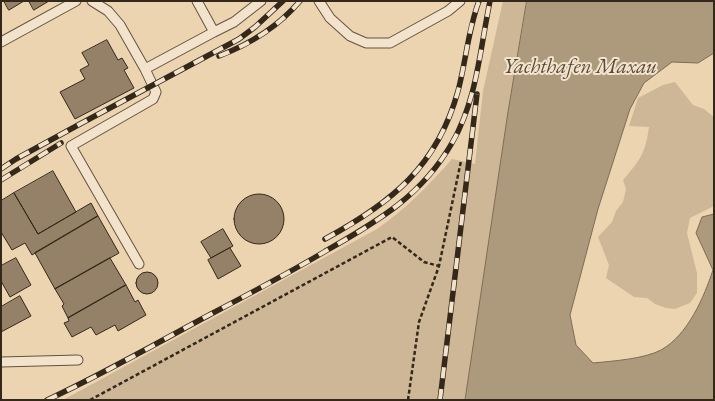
<!DOCTYPE html>
<style>
body{margin:0}
#map{position:relative;width:715px;height:401px;overflow:hidden;background:#ecd4b0;font-family:"EB Garamond",serif}
canvas{display:block}
.frame{position:absolute;inset:0;border:2px solid #34281a;pointer-events:none}
</style>
<div id="map">
<canvas width="715" height="401"></canvas>
<div class="frame"></div>
</div>
<script>
const c = document.querySelector('canvas').getContext('2d');
c.lineJoin = 'round';
function fillPath(path, color) { c.fillStyle = color; c.fill(path, 'evenodd'); }
function trace(path, color, width, dash) { c.strokeStyle = color; c.lineWidth = width; c.lineCap = dash ? 'butt' : 'round'; c.setLineDash(dash || []); c.stroke(path); }
function drawText(font, color, halo, rows, align = 'center') {
  c.font = font + ' "EB Garamond",serif'; c.lineWidth = 4; c.setLineDash([]); c.textBaseline = 'middle'; c.strokeStyle = halo; c.fillStyle = color; for (const [text, x, y, turn = 0] of rows) {
    c.save(); c.translate(x, y); c.rotate((+turn || 0) * Math.PI / 180); c.textAlign = isNaN(turn) ? turn : align; if (halo) c.strokeText(text, 0, 0); c.fillText(text, 0, 0); c.restore();
  }
}
const green = new Path2D(`
 M 503,1 L 527,1 L 508,112 L 465,400 L 63,400 L 377,229 C 406,209 429,185 452,159 L 475,164 L 483,91 Z
 M 675,82 L 693,105 L 704,109 L 714,117 L 714,206 L 690,218 L 687,233 L 697,273 L 697,293 L 690,303 L 675,309 L 666,308 L 655,304 L 647,298 L 634,297 L 606,278 L 609,265 L 598,237 L 612,222 L 616,211 L 623,202 L 626,189 L 623,180 C 641,159 645,154 649,127 L 629,126 L 638,98 L 663,85 Z`);
const water = new Path2D(`
 M 527,1 L 714,1 L 714,53 L 698,63 L 672,62 L 644,83 L 630,109 L 598,209 L 570,315 L 576,345 L 593,363 C 613,361 644,359 661,350 C 688,335 704,297 713,270 L 696,233 L 702,217 L 714,214 L 714,400 L 465,400 L 508,112 Z`);
const building = new Path2D(`
 M 4,1 L 24,1 L 9,10 Z
 M 29,1 L 49,1 L 34,10 Z
 M 107,40 L 118,60 L 122,58 L 128,68 L 124,70 L 134,88 L 75,119 L 60,92 L 85,79 L 80,70 L 89,65 L 82,53 Z
 M 53,171 L 76,212 L 38,234 L 14,193 Z
 M 14,193 L 38,234 L 91,203 L 98,216 L 32,255 L 25,243 L 12,250 L 1,232 L 1,201 Z
 M234 219a25 25 0 1 1 50 0a25 25 0 1 1-50 0Z
 M 98,216 L 119,253 L 55,289 L 35,253 Z
 M 223,229 L 233,246 L 211,258 L 201,242 Z
 M 230,248 L 241,266 L 218,279 L 208,260 Z
 M 16,258 L 31,285 L 10,297 L 1,281 L 1,266 Z
 M 110,258 L 126,285 L 68,318 L 62,306 L 64,304 L 55,289 Z
 M136 283a11 11 0 1 1 22 0a11 11 0 1 1-22 0Z
 M 126,285 L 135,302 L 138,300 L 146,315 L 118,331 L 115,325 L 96,335 L 91,327 L 72,337 L 64,323 L 69,321 L 68,318 Z
 M 20,296 L 31,316 L 1,332 L 1,307 Z`);
const path = new Path2D(`
 M 90,400 L 392,237 L 424,262 L 439,266
 M 408,400 L 419,322 L 439,266 L 461,161`);
const lane = new Path2D(`
 M 92,1 L 108,11 L 120,25 L 145,69
 M 197,1 L 214,32 L 234,22 L 261,1
 M 319,1 L 330,18 L 350,36 L 366,43 L 390,43 L 448,11 L 460,1
 M 1,42 L 76,1
 M 139,264 L 71,146 L 153,99 L 156,92 L 145,69 L 214,32
 M 1,362 L 78,360`);
const rail = new Path2D(`
 M 219,56 C 250,44 278,27 300,1
 M 1,169 L 16,159 L 80,124 L 239,39 L 255,27 L 283,1
 M 1,180 L 61,143
 M 325,239 C 391,203 437,167 458,91 C 466,61 468,30 479,1
 M 47,400 C 103,374 157,343 211,314 C 249,294 287,274 324,252 C 376,222 421,197 452,143 C 477,100 480,49 490,1
 M 440,400 L 477,94`);
const waterNames = [
 ["Yachthafen Maxau",580,67]
];
fillPath(green, '#cdb796');
fillPath(water, '#ad9a7d');
trace(water, '#7d6c55', 1);
fillPath(building, '#948168');
trace(building, '#34281a', 1);
trace(lane, '#625340', 11);
trace(path, '#34281a', 2.5, [4, 2.5]);
trace(lane, '#f3e3cc', 9);
trace(rail, '#34281a', 5.5);
trace(rail, '#f3e3cc', 4, [11]);
drawText('italic 21px', '#584a38', '#f3e3cc', waterNames);
</script>
